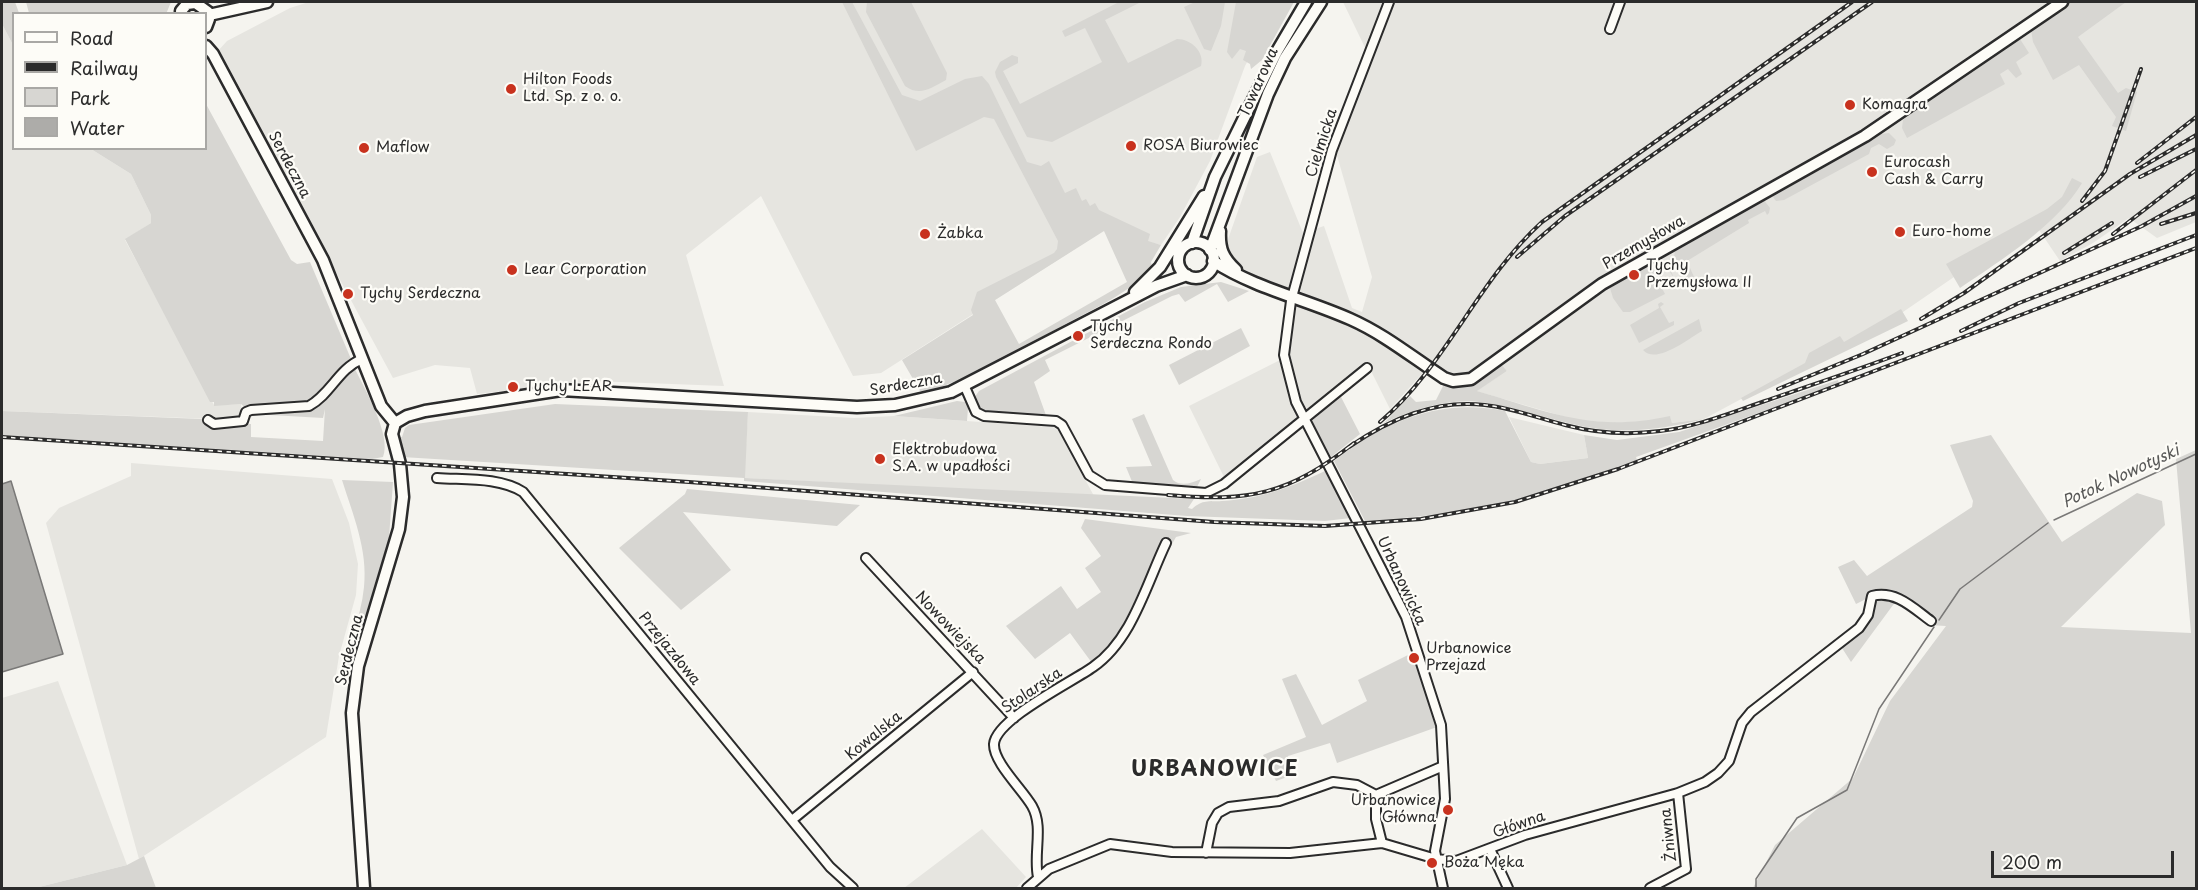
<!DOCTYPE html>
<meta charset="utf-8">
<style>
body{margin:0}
#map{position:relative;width:2198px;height:890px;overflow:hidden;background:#f5f4ef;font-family:"Playpen Sans",sans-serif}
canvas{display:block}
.frame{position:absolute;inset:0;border:3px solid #2b2b2b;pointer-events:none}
.legend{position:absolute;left:12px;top:12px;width:195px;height:138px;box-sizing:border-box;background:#fdfcf7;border:2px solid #a9a8a5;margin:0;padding:8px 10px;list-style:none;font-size:18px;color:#2b2b2b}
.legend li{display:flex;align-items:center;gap:12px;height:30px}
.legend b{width:30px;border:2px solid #a9a8a5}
.scale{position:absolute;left:1991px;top:851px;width:183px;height:27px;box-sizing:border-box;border:3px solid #2b2b2b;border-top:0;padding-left:8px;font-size:18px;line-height:21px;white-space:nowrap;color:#2b2b2b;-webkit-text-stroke:4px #fdfcf7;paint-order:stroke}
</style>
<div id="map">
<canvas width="2198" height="890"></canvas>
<div class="frame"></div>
<ul class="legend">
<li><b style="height:8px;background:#fdfcf7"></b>Road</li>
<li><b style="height:8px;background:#2b2b2b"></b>Railway</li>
<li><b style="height:16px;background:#d7d6d2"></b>Park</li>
<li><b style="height:16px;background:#adaca9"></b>Water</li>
</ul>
<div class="scale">200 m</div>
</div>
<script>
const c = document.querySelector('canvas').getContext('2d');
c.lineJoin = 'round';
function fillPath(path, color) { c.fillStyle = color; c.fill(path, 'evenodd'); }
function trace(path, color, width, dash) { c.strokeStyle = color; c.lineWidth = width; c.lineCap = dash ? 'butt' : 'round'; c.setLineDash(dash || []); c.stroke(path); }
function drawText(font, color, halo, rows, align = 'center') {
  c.font = font + ' "Playpen Sans",sans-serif'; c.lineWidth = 4.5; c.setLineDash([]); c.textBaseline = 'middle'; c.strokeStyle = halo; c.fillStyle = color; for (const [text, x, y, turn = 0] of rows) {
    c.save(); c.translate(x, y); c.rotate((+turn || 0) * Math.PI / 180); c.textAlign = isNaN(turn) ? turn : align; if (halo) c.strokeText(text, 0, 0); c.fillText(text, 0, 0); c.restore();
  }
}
const built = new Path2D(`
 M 309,2 L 1280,2 L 1245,66 L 1210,161 L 1180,217 L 1161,245 L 1103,231 L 881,373 L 853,376 L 761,196 L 686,255 L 724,386 L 593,381 L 477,394 L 470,368 L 435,365 L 393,378 L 217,52 L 227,41 L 290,8 Z
 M 1343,2 L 2196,2 L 2196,222 L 2157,238 L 2129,218 L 2093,243 L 2060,261 L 2039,230 L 1954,277 L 1903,312 L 1704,419 L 1672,423 L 1670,417 L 1628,424 L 1576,420 L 1476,391 L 1507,371 L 1501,364 L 1467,386 L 1431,364 L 1390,409 L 1368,365 L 1225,479 L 1189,406 L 1288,356 L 1290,329 L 1297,294 L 1242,271 L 1226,245 L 1257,157 L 1270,152 L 1303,233 L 1324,226 L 1352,308 L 1362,312 L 1372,277 L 1336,152 L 1371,60 Z
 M 2,24 L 13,45 L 14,148 L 91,149 L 131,174 L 151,215 L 151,223 L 125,240 L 214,405 L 241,404 L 242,419 L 216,421 L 215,419 L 2,411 Z
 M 748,412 L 854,418 L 894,416 L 1053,427 L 1059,431 L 1094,496 L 744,478 Z
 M 1509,417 L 1584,435 L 1588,458 L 1540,464 L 1531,462 Z
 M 131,463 L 332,479 L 349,523 L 358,564 L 356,595 L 339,656 L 326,737 L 139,859 L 46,523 L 59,508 L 131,476 Z
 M 58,681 L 127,865 L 35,888 L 5,888 L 2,887 L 2,698 Z
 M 982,829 L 1026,877 L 1016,888 L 904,888 Z`);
const green = new Path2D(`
 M 2,2 L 15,2 L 19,13 L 14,14 L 13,45 L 2,24 Z
 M 26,2 L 171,2 L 166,14 L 29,13 Z
 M 842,2 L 852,2 L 902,95 L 920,101 L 965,79 L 982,76 L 989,84 L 1027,162 L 1041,166 L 1049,161 L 1065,193 L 1076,188 L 1082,201 L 1086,199 L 1090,206 L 1095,203 L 1099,210 L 1150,234 L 1148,241 L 1161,245 L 1151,262 L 1152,267 C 1128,295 1092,309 1060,327 C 1015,352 973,377 924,393 L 920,391 L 902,360 L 973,315 L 971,310 L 977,292 L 1054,253 L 1057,249 L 1058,241 L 994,119 L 984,117 L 916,151 ZM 1104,231 L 1127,282 L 1019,344 L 995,300 Z
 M 867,2 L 911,2 L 947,73 L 946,80 C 931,88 920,97 905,86 L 866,12 Z
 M 1119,2 L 1141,2 L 1105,20 L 1128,63 L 1177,39 C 1191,39 1205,52 1201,66 L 1052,142 L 1027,137 L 996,77 L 995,72 L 1000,62 L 1012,55 L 1018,57 L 1018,63 L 1003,71 L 1020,104 L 1102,62 L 1085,28 L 1065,37 L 1062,31 Z
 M 1195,2 L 1225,2 L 1221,26 L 1211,51 L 1204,49 L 1184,7 Z
 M 1236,2 L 1294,2 L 1262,60 L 1251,69 L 1250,64 L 1243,60 L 1246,51 L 1240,49 L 1232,59 L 1227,52 Z
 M 2069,2 L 2126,2 L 2078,37 L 2118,93 L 2126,88 L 2137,92 L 2126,131 L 2112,126 L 2116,117 L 2079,65 L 2053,80 L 2033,42 L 2031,30 Z
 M 2020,39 L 2029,53 L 2016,62 L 2022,74 L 2016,78 L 2008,69 L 2000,74 L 2005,84 L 1907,138 L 1902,128 L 1903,120 L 2011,42 Z
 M 206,104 L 291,260 L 297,264 L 310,262 L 351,359 L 341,367 L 314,400 L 326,398 L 354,367 C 364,388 392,435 383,457 L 372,459 L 2,435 L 2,411 L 202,419 L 210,425 L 251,424 L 251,437 L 323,441 L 325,409 L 323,418 L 253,414 L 241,404 L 214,406 L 214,402 L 210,402 L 125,239 L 151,223 L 151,215 L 131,174 L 91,149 L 206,148 Z
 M 1889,133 L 1896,140 L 1894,145 L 1887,149 L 1879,144 L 1871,148 L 1869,154 L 1784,200 L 1776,201 L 1773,197 L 1775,192 L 1881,134 Z
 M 2072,178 L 2082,183 C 2057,225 2000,261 1960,288 L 1946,264 L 2047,209 L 2062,197 Z
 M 1763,199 L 1770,208 L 1769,213 L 1767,215 L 1765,211 L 1748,220 L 1749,223 L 1687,261 L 1694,277 L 1688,279 C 1678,274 1671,258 1676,248 Z
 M 1658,258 L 1668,265 L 1675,280 L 1667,267 L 1654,273 L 1665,294 L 1630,312 L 1623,312 L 1613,298 L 1610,288 Z
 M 1221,282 L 1249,291 L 1228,302 L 1217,284 L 1185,302 L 1179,294 L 1172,296 L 1045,360 L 1050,371 L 1034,382 L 1047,418 C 1027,417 980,423 974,398 L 979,391 L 1145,302 L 1181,287 Z
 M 1661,302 L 1664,304 L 1660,307 L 1669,323 L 1674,321 L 1674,325 L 1639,343 L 1630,325 L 1659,308 L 1658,304 Z
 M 1901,309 L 1908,321 L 1743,401 L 1741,398 L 1805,363 L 1809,353 L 1840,336 L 1844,342 Z
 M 1699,319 L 1702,331 C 1688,339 1656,365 1643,350 Z
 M 1241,328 L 1250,346 L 1179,385 L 1169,365 Z
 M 1501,364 L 1507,371 L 1477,391 C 1550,412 1593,433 1670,416 L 1672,423 L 1704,419 C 1669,428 1635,433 1599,429 C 1561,424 1525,409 1487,403 C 1452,397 1416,408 1384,423 L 1410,396 L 1416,402 L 1436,400 L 1444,384 L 1467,386 Z
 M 1838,380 L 1839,384 L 1636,457 L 1637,460 C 1594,475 1550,492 1506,502 C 1459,513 1412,518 1365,521 L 1334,461 C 1386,421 1439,398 1505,411 L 1531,462 L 1540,464 L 1588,458 L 1584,435 L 1617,440 L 1679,432 Z
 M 1340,395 L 1360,434 L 1331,457 L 1312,421 Z
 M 957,401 L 965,402 L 968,408 L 967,421 L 894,416 Z
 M 555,404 L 748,412 L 745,478 L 1194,499 L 1188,508 L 1192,509 C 1203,499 1208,502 1222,501 C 1260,499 1291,487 1325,471 L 1351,518 L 1325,521 L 1187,516 L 744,481 L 744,478 L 402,457 L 398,438 L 402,437 L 405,428 L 409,425 Z
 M 1144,414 L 1173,480 C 1181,487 1192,483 1201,479 L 1196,489 L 1133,484 L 1126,467 L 1152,466 L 1132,419 Z
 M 1991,435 L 2062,542 L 2137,493 L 2162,501 L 2165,525 L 2061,627 L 2191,633 L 2176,459 L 2196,450 L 2196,888 L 1753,888 L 1775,845 L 1853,778 L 1890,701 L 1946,626 L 1929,625 L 1896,601 L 1851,662 L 1842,648 C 1859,633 1876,621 1872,596 L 1856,604 L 1838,567 L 1854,560 L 1867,576 L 1972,507 L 1973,501 L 1950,445 Z
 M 342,480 L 393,482 L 389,538 L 345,682 L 340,681 C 346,650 361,619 364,587 C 368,550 353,515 342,480 Z
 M 687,489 L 860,505 L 837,526 L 683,512 L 731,570 L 681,610 L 619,548 L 685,494 Z
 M 1085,519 L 1191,533 L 1176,537 L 1172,544 L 1163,539 L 1119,635 L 1109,649 L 1092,663 L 1070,633 L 1035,659 L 1006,626 L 1061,586 L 1077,609 L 1101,592 L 1085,568 L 1101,556 L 1081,528 Z
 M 1412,653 L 1437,727 L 1337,763 L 1330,743 L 1288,756 L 1293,775 L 1276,781 L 1263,755 L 1306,737 L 1282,679 L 1296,674 L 1322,725 L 1367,701 L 1358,680 Z
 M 144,856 L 156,888 L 35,888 L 127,865 Z`);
const water = new Path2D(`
 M 11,481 L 63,654 L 2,672 L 2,484 Z`);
const stream = new Path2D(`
 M 2054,520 L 2196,454
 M 1939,620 L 1960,589 L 2048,523
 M 1756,888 L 1756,879 L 1797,818 L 1847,790 L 1879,709 L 1934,627`);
const street = new Path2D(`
 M 1389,2 L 1332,150 L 1291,301 L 1284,355 L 1296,402 L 1406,617 L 1441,725 L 1445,799 L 1435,851 L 1443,888
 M 1610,29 L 1620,2
 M 965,387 L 976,412 L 984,416 L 1056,421 L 1062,425 L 1089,475 L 1105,485 L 1206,493 L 1224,484 L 1367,368
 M 208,420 L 214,424 L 243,421 L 246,412 L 251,410 L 309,406 C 331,394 338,369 362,359
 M 437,478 C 465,480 499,477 523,492 L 830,867 L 853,888
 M 866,558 L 1014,718
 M 1376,795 L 1441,767
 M 1376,795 L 1376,819 L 1382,843
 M 792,820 L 973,672
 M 1490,849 L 1508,888
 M 1206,853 L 1212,823 L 1218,813 L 1229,807 L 1279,801 L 1333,782 L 1357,785 L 1376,795
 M 1038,877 C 1033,854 1044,827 1032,806 C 1023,790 993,762 994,744 C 996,719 1072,682 1093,667 C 1132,640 1146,585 1166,543
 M 1027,888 L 1049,869 L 1110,844 L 1172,852 L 1290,853 L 1382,843 L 1436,859 L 1456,861 L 1525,835 L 1678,793 L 1705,782 L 1718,773 L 1729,761 L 1742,723 L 1751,712 L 1859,628 L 1868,615 L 1872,596 C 1896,590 1913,608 1931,621
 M 1650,888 L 1686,869 L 1678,793`);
const secondary = new Path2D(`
 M 194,2 L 208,12 L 209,19 L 206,27
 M 181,11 L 187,4 L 195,3
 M 209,15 L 267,2
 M 206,46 L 213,54 L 323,260 L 381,406 L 395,423
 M 1220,231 C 1219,249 1223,258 1236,270
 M1178 260a18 18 0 1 1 36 0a18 18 0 1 1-36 0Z
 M 1192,243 L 1215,177 L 1276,53 L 1306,2
 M 1210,250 L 1268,94 L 1285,58 L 1321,2
 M 1213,261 C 1254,288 1305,299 1350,319 C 1384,334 1412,357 1444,378 L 1453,381 L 1471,379 L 1602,284 L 1865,136 L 2062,2
 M 1135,292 L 1160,267 L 1204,196
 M 364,888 L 352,713 L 358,666 L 399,529 L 403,497 L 400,464 L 392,434 L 395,423 L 407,416 L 425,411 L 561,390 L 857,407 L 895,405 L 951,392 L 1156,286 L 1187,275`);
const rail = new Path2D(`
 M 2137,163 L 2196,117
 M 2140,177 L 2196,149
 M 2082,201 L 2105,171 L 2141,69
 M 2161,224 L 2196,213
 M 2113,234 L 2196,170
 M 2064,253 L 2112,223
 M 1517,257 L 1565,216 L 1872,2
 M 1921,319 L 1964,293 L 2130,174 L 2196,135
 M 1961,331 L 2019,303 L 2196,235
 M 1778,389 L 1863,354 L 2142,226 L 2196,196
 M 1380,422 C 1446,366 1477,281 1542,222 L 1852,2
 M 2,437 L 689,482 L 1214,522 L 1325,526 L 1421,519 L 1515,502 L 1618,469 L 2196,248
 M 1349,447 C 1390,419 1435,399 1485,405 C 1512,408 1538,418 1565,425 C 1595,433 1629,435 1660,431 C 1696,427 1730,413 1765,401 C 1811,385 1857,370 1902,353
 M 1168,495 C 1250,502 1288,495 1354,443`);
const markers = [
 [511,89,6,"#c8321e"],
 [1850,105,6,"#c8321e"],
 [1131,146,6,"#c8321e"],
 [364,148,6,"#c8321e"],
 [1872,172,6,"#c8321e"],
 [1900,232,6,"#c8321e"],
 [925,234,6,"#c8321e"],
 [512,270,6,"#c8321e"],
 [1634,275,6,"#c8321e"],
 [348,294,6,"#c8321e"],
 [1078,336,6,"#c8321e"],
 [513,387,6,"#c8321e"],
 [880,459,6,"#c8321e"],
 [1414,658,6,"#c8321e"],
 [1448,810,6,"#c8321e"],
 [1432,863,6,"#c8321e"]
];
const poiNames = [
 ["Hilton Foods",523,80],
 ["Ltd. Sp. z o. o.",523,97],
 ["Komagra",1862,105],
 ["ROSA Biurowiec",1143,146],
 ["Maflow",376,148],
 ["Eurocash",1884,163],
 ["Cash & Carry",1884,180],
 ["Euro-home",1912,232],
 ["Żabka",937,234],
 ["Tychy",1646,266],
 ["Przemysłowa II",1646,283],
 ["Lear Corporation",524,270],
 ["Tychy Serdeczna",360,294],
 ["Tychy",1090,327],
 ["Serdeczna Rondo",1090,344],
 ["Tychy LEAR",525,387],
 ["Elektrobudowa",892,450],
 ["S.A. w upadłości",892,467],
 ["Urbanowice",1426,649],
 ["Przejazd",1426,666],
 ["Urbanowice",1436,801,"right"],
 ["Główna",1436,818,"right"],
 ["Boża Męka",1444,863]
];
const streetNames = [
 ["Towarowa",1259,83,-66],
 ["Cielmicka",1322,143,-72],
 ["Serdeczna",289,165,62],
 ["Przemysłowa",1644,243,-30],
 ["Serdeczna",906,385,-10],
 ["Urbanowicka",1401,581,65],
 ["Nowowiejska",950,628,46],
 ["Przejazdowa",669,649,51],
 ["Serdeczna",350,650,-76],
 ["Stolarska",1032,691,-34],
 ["Kowalska",874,736,-39],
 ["Główna",1519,825,-19],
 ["Żniwna",1669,835,-96]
];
const waterNames = [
 ["Potok Nowotyski",2121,477,-25]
];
const districtNames = [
 ["URBANOWICE",1215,770]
];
fillPath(built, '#e6e5e0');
fillPath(green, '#d7d6d2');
fillPath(water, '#adaca9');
trace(water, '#797877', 1.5);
trace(stream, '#797877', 1.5);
trace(street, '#2b2b2b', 12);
trace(secondary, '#2b2b2b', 15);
trace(street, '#fdfcf7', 8);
trace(secondary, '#fdfcf7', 10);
trace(rail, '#2b2b2b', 4);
trace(rail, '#fdfcf7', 1.5, [4.5]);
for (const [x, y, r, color] of markers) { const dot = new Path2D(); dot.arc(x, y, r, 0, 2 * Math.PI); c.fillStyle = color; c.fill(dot); trace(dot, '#fdfcf7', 2); }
drawText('15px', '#2b2b2b', '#fdfcf7', poiNames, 'left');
drawText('15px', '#2b2b2b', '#fdfcf7', streetNames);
drawText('italic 16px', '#585857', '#fdfcf7', waterNames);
c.letterSpacing = '1.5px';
drawText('bold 21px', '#2b2b2b', '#fdfcf7', districtNames);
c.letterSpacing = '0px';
</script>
